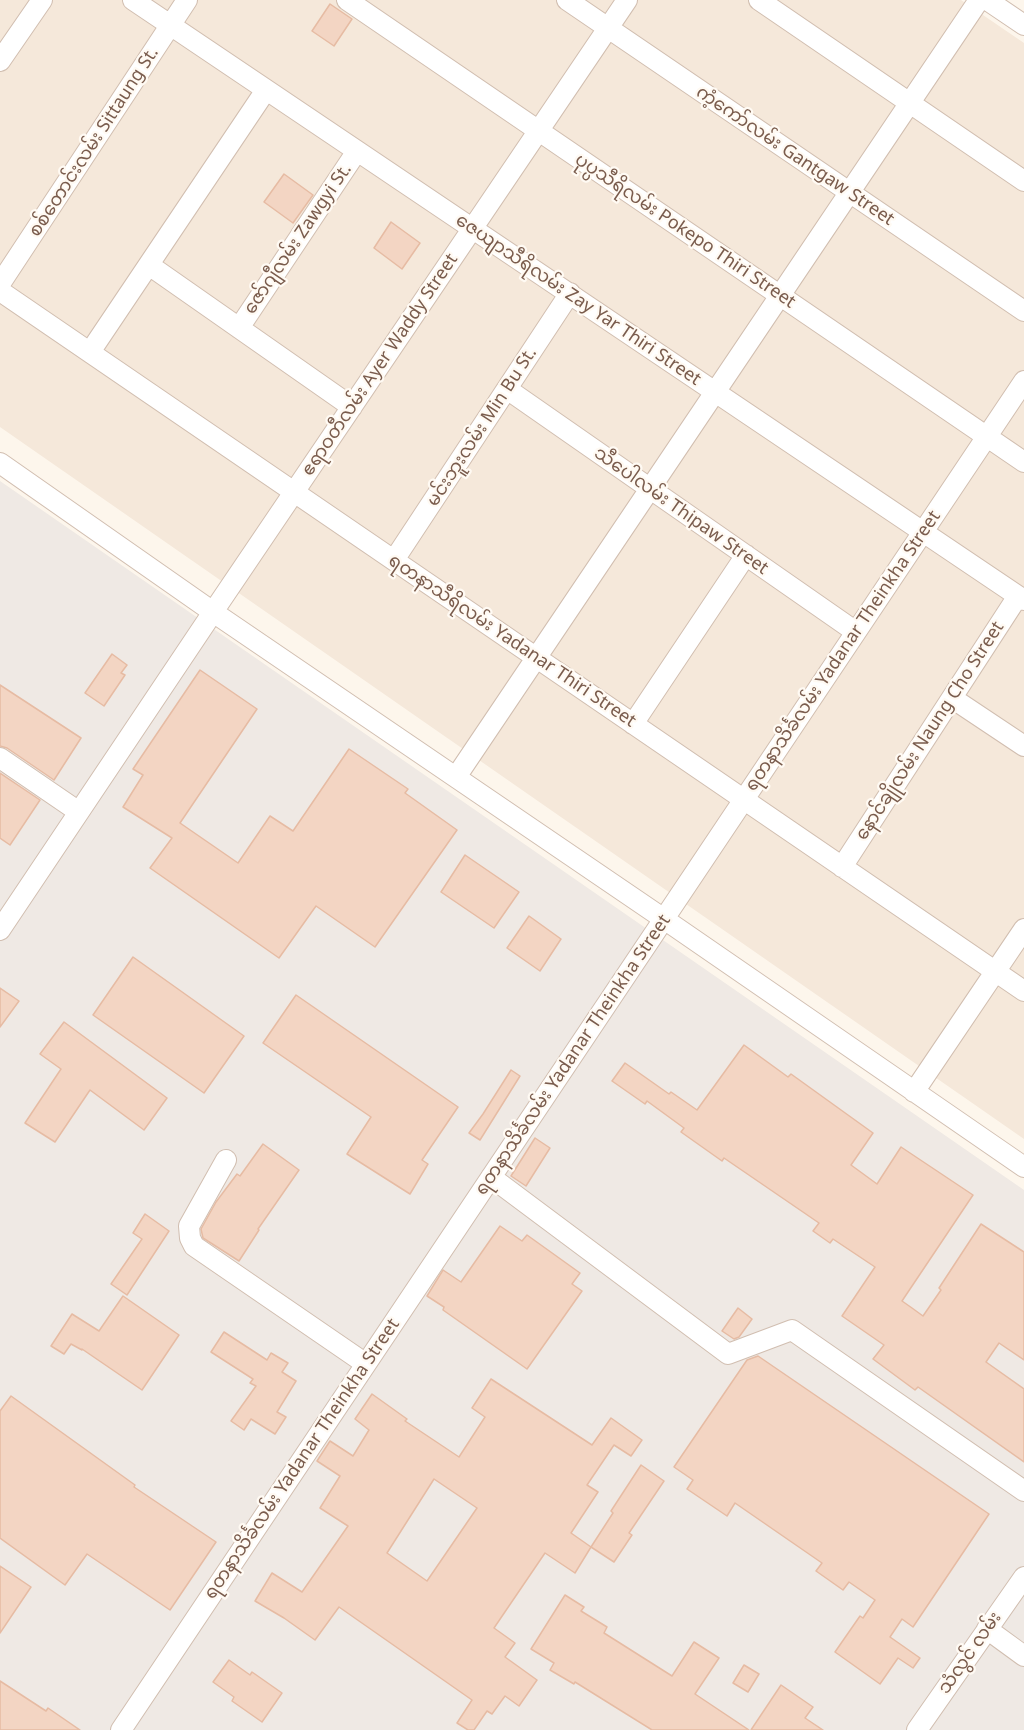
<!DOCTYPE html>
<meta charset="utf-8">
<style>
body{margin:0}
canvas{display:block;background:#fdf6ec}
</style>
<canvas width="1024" height="1730"></canvas>
<script>
const c = document.querySelector('canvas').getContext('2d');
c.lineJoin = 'round';
function fillPath(path, color) { c.fillStyle = color; c.fill(path, 'evenodd'); }
function trace(path, color, width, dash) { c.strokeStyle = color; c.lineWidth = width; c.lineCap = dash ? 'butt' : 'round'; c.setLineDash(dash || []); c.stroke(path); }
function drawText(font, color, halo, rows, align = 'center') {
  c.font = font + ' "Noto Sans","Noto Sans Myanmar",sans-serif'; c.lineWidth = 4.5; c.setLineDash([]); c.textBaseline = 'middle'; c.strokeStyle = halo; c.fillStyle = color; for (const [text, x, y, turn = 0] of rows) {
    c.save(); c.translate(x, y); c.rotate((+turn || 0) * Math.PI / 180); c.textAlign = isNaN(turn) ? turn : align; if (halo) c.strokeText(text, 0, 0); c.fillText(text, 0, 0); c.restore();
  }
}
const residential = new Path2D(`
 M 0,0 L 961,0 L 1024,43 L 1024,1139 L 0,427 Z`);
const industrial = new Path2D(`
 M 0,481 L 1024,1190 L 1024,1730 L 0,1730 Z`);
const building = new Path2D(`
 M 330,4 L 352,19 L 334,46 L 312,31 Z
 M 284,174 L 313,195 L 293,223 L 264,202 Z
 M 391,222 L 420,243 L 402,269 L 374,248 Z
 M 112,654 L 127,665 L 121,673 L 125,675 L 104,706 L 85,693 Z
 M 200,670 L 257,709 L 180,823 L 238,863 L 270,816 L 293,831 L 349,749 L 408,789 L 405,793 L 457,830 L 375,947 L 316,906 L 279,958 L 150,868 L 172,838 L 123,807 L 143,775 L 133,769 Z
 M 0,685 L 81,738 L 54,780 L 7,748 L 0,746 Z
 M 0,773 L 40,800 L 10,845 L 0,838 Z
 M 465,855 L 519,892 L 494,928 L 441,892 Z
 M 529,916 L 561,939 L 540,971 L 507,948 Z
 M 133,957 L 244,1036 L 204,1093 L 93,1015 Z
 M 0,988 L 19,1001 L 0,1027 Z
 M 296,995 L 458,1107 L 422,1160 L 428,1164 L 410,1194 L 347,1154 L 371,1117 L 263,1043 Z
 M 64,1022 L 167,1098 L 144,1130 L 90,1090 L 55,1142 L 25,1123 L 61,1069 L 40,1054 Z
 M 744,1045 L 788,1077 L 791,1074 L 873,1133 L 851,1165 L 877,1184 L 901,1147 L 973,1195 L 902,1301 L 912,1308 L 923,1316 L 941,1290 L 939,1288 L 981,1224 L 1024,1252 L 1024,1360 L 999,1343 L 986,1362 L 1024,1389 L 1024,1462 L 918,1387 L 915,1390 L 873,1359 L 884,1345 L 842,1316 L 875,1267 L 833,1239 L 830,1243 L 813,1231 L 819,1223 L 724,1158 L 722,1161 L 681,1132 L 684,1128 L 647,1101 L 645,1104 L 612,1081 L 625,1063 L 669,1094 L 671,1092 L 697,1110 Z
 M 511,1070 L 520,1076 L 480,1140 L 469,1133 L 483,1114 Z
 M 535,1138 L 550,1148 L 526,1186 L 511,1176 Z
 M 263,1144 L 299,1170 L 258,1229 L 259,1230 L 239,1261 L 203,1238 L 201,1229 L 216,1202 L 237,1174 L 240,1176 Z
 M 145,1214 L 169,1231 L 127,1295 L 111,1284 L 142,1239 L 133,1233 Z
 M 500,1226 L 522,1241 L 527,1235 L 580,1273 L 572,1284 L 582,1291 L 527,1369 L 443,1310 L 444,1307 L 427,1296 L 443,1270 L 461,1282 Z
 M 123,1296 L 179,1335 L 142,1390 L 82,1349 L 82,1350 L 71,1344 L 64,1354 L 51,1346 L 72,1314 L 99,1331 Z
 M 738,1308 L 752,1319 L 739,1337 L 734,1339 L 722,1331 Z
 M 224,1332 L 267,1360 L 271,1353 L 288,1363 L 282,1372 L 296,1381 L 277,1412 L 286,1417 L 275,1434 L 251,1419 L 244,1430 L 231,1421 L 256,1386 L 250,1383 L 253,1379 L 211,1352 Z
 M 758,1356 L 989,1514 L 913,1627 L 902,1619 L 890,1637 L 920,1658 L 913,1668 L 898,1658 L 880,1684 L 835,1652 L 860,1616 L 863,1618 L 875,1600 L 849,1582 L 843,1590 L 816,1571 L 822,1563 L 735,1503 L 727,1516 L 687,1489 L 693,1480 L 674,1467 L 747,1360 Z
 M 491,1379 L 592,1445 L 611,1418 L 642,1440 L 631,1456 L 614,1445 L 587,1485 L 598,1492 L 571,1533 L 591,1547 L 575,1573 L 545,1553 L 494,1628 L 515,1643 L 505,1657 L 537,1680 L 519,1706 L 505,1696 L 492,1714 L 487,1711 L 474,1730 L 468,1730 L 457,1723 L 472,1700 L 339,1607 L 315,1640 L 284,1618 L 255,1601 L 272,1573 L 302,1592 L 348,1526 L 320,1508 L 340,1476 L 317,1461 L 330,1441 L 353,1456 L 369,1430 L 355,1419 L 372,1394 L 407,1419 L 405,1421 L 459,1457 L 485,1417 L 472,1408 ZM 434,1479 L 477,1508 L 427,1581 L 387,1553 Z
 M 11,1396 L 135,1485 L 134,1487 L 216,1542 L 170,1610 L 87,1554 L 65,1585 L 0,1538 L 0,1411 Z
 M 641,1465 L 664,1481 L 629,1533 L 632,1535 L 614,1562 L 591,1547 L 613,1513 L 611,1511 Z
 M 0,1566 L 31,1587 L 0,1633 Z
 M 565,1595 L 584,1607 L 581,1611 L 607,1627 L 604,1633 L 672,1676 L 694,1642 L 719,1658 L 695,1694 L 749,1730 L 652,1730 L 575,1682 L 574,1684 L 550,1670 L 554,1663 L 531,1649 Z
 M 229,1660 L 250,1675 L 252,1672 L 282,1693 L 262,1722 L 232,1701 L 234,1697 L 213,1682 Z
 M 744,1665 L 759,1674 L 748,1692 L 733,1683 Z
 M 0,1681 L 46,1711 L 48,1708 L 80,1730 L 0,1730 Z
 M 781,1685 L 813,1707 L 805,1718 L 823,1730 L 751,1730 Z`);
const minor = new Path2D(`
 M 133,0 L 1024,600
 M 347,0 L 1024,462
 M 567,0 L 1024,311
 M 759,0 L 1024,181
 M 987,0 L 1024,25
 M 0,61 L 42,0
 M 149,265 L 352,407
 M 0,284 L 187,0
 M 0,291 L 1024,991
 M 239,328 L 357,151
 M 90,352 L 266,90
 M 507,389 L 856,632
 M 0,463 L 213,612 L 664,919 L 1024,1167
 M 394,560 L 570,293
 M 952,698 L 1024,746
 M 633,724 L 746,555
 M 0,758 L 79,812
 M 456,777 L 979,0
 M 842,867 L 1018,596
 M 0,930 L 213,612 L 627,0
 M 914,1092 L 1024,929
 M 226,1160 L 189,1226 L 190,1238 L 194,1246 L 366,1364
 M 491,1177 L 728,1354 L 792,1330 L 1024,1491
 M 987,1629 L 1024,1656
 M 121,1730 L 1024,381
 M 917,1730 L 1024,1577`);
const streetNames = [
 ["စစ်တောင်းလမ်း Sittaung St.",94,142,-57],
 ["ကံ့ကော်လမ်း Gantgaw Street",795,156,34],
 ["ပုပ္ပသီရိလမ်း Pokepo Thiri Street",685,231,34],
 ["ဇော်ဂျီလမ်း Zawgyi St.",298,239,-56],
 ["ဇေယျာသီရိလမ်း Zay Yar Thiri Street",578,300,34],
 ["ဧရာဝတီလမ်း Ayer Waddy Street",380,365,-56],
 ["မင်းဘူးလမ်း Min Bu St.",482,427,-57],
 ["သီပေါလမ်း Thipaw Street",681,511,35],
 ["ရတနာသီရိလမ်း Yadanar Thiri Street",512,641,34],
 ["ရတနာသိင်္ခလမ်း Yadanar Theinkha Street",843,651,-56],
 ["နောင်ချိုလမ်း Naung Cho Street",930,731,-57],
 ["ရတနာသိင်္ခလမ်း Yadanar Theinkha Street",573,1055,-56],
 ["ရတနာသိင်္ခလမ်း Yadanar Theinkha Street",302,1459,-56],
 ["သံလွင် လမ်း",970,1653,-55]
];
fillPath(residential, '#f5e8da');
fillPath(industrial, '#efe9e4');
fillPath(building, '#f3d5c3');
trace(building, '#e6bba3', 1.5);
trace(minor, '#d1beb0', 22);
trace(minor, '#fff', 20);
drawText('18px', '#7a5c4d', '#fffaf3', streetNames);
</script>
